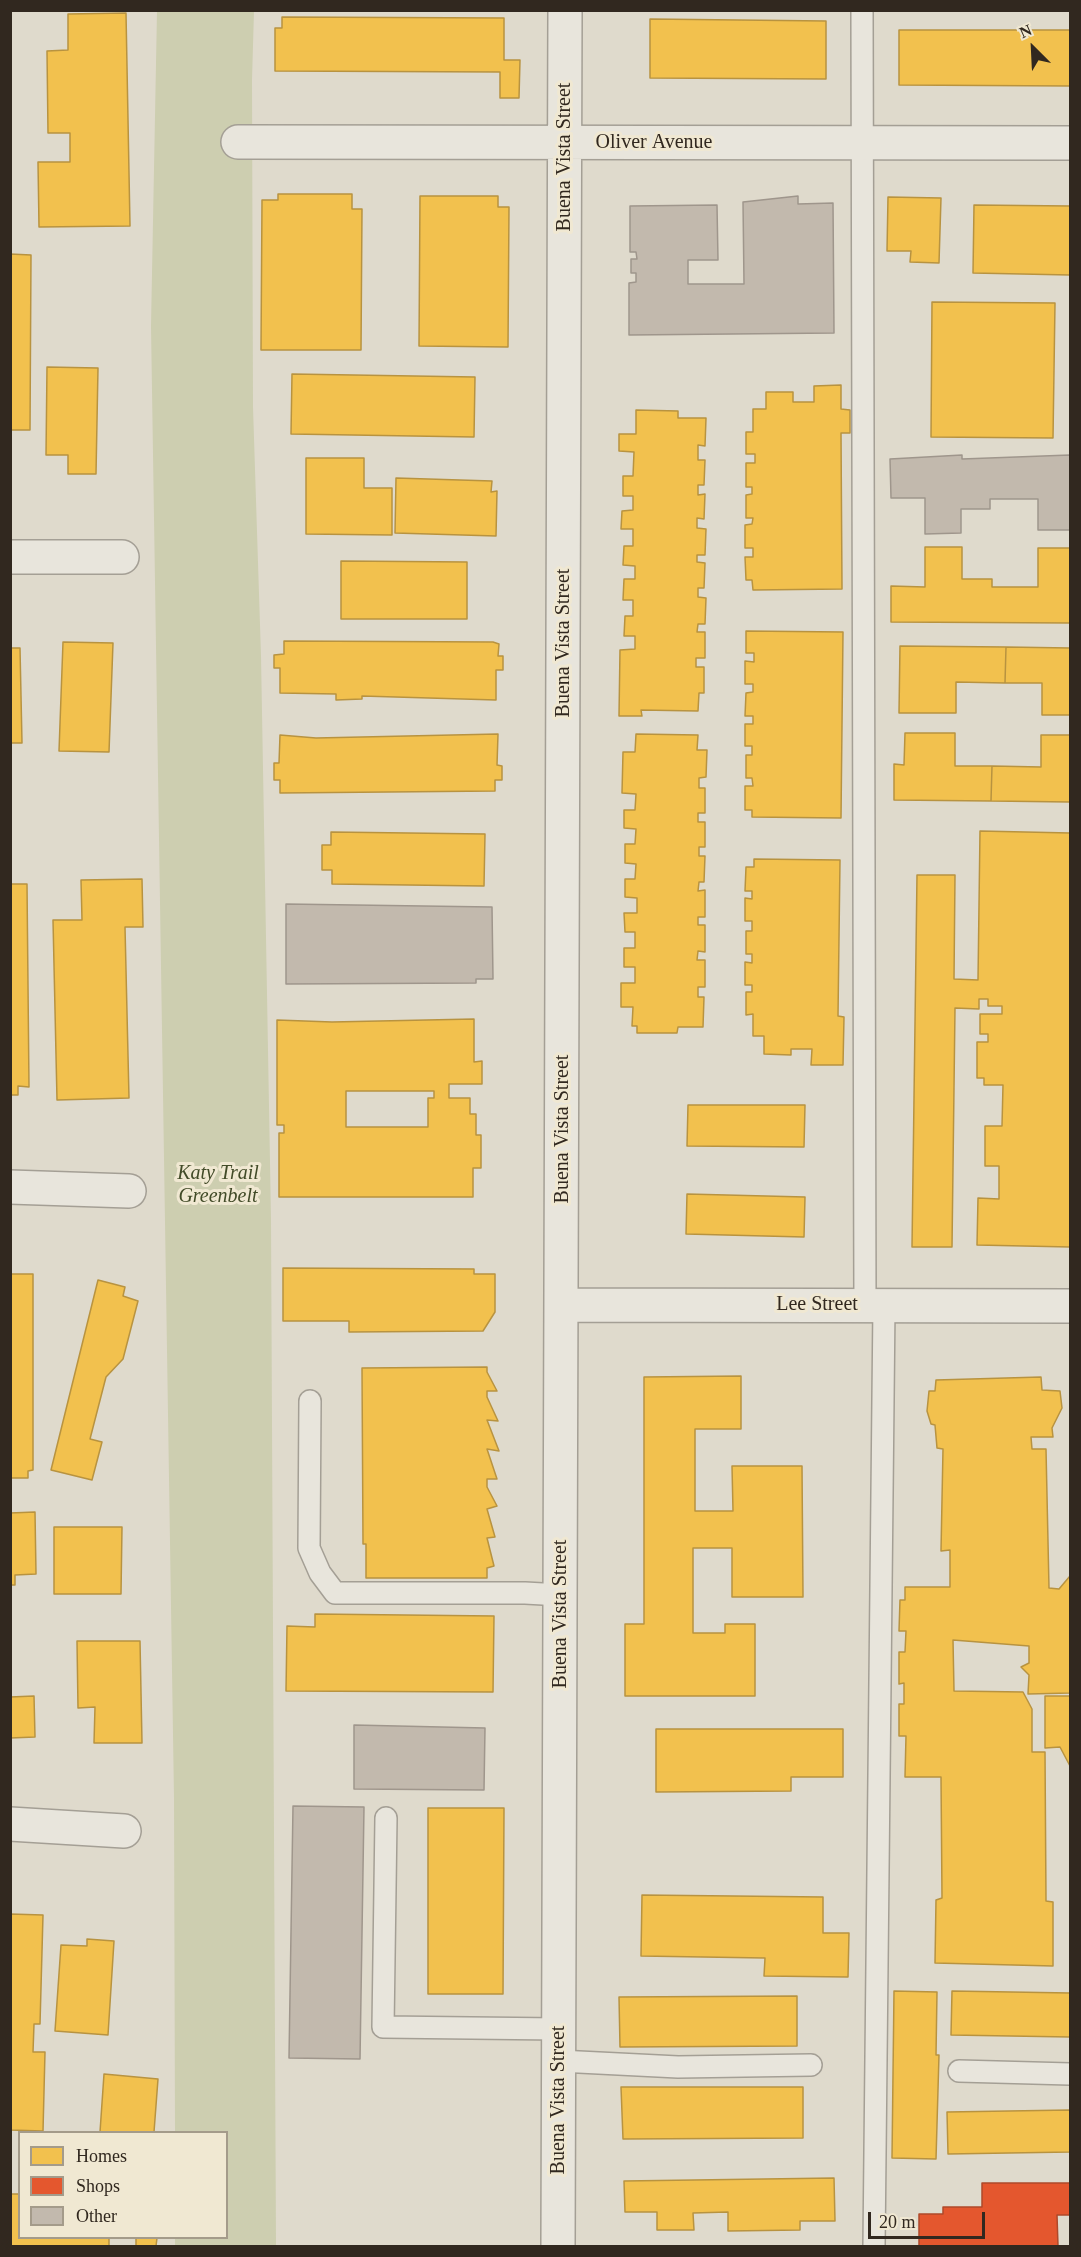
<!DOCTYPE html>
<style>
body{margin:0}
#map{position:relative;width:1081px;height:2257px;overflow:hidden;background:#dfdacc;font-family:Georgia,serif}
canvas{display:block}
.frame{position:absolute;inset:0;border:12px solid #31281f;pointer-events:none}
.legend{position:absolute;left:18px;top:2131px;width:210px;height:108px;box-sizing:border-box;background:#f0e8d2;border:2px solid #a49b8a;margin:0;padding:8px 10px;list-style:none;font-size:18px;color:#31281f}
.legend li{display:flex;align-items:center;gap:12px;height:30px}
.legend b{width:30px;border:2px solid #a49b8a}
.north{position:absolute;left:1003px;top:18px;width:60px;height:60px;-webkit-text-stroke:4px #f0e8d2;paint-order:stroke;rotate:336deg;font-size:16px;font-weight:700;line-height:24px;text-align:center;color:#31281f}
.north::after{content:'';display:block;margin:auto;width:21px;height:27px;background:#31281f;clip-path:polygon(50% 0,100% 100%,50% 72%,0 100%)}
.scale{position:absolute;left:868px;top:2212px;width:117px;height:27px;box-sizing:border-box;border:3px solid #31281f;border-top:0;padding-left:8px;font-size:18px;line-height:21px;white-space:nowrap;color:#31281f;-webkit-text-stroke:4px #f0e8d2;paint-order:stroke}
</style>
<div id="map">
<canvas width="1081" height="2257"></canvas>
<div class="frame"></div>
<ul class="legend">
<li><b style="height:16px;background:#f2c14e"></b>Homes</li>
<li><b style="height:16px;background:#e4572e"></b>Shops</li>
<li><b style="height:16px;background:#c2b9ad"></b>Other</li>
</ul>
<div class="north">N</div>
<div class="scale">20 m</div>
</div>
<script>
const c = document.querySelector('canvas').getContext('2d');
c.lineJoin = 'round';
function fillPath(path, color) { c.fillStyle = color; c.fill(path, 'evenodd'); }
function trace(path, color, width, dash) { c.strokeStyle = color; c.lineWidth = width; c.lineCap = dash ? 'butt' : 'round'; c.setLineDash(dash || []); c.stroke(path); }
function drawText(font, color, halo, rows, align = 'center') {
  c.font = font + ' Georgia,serif'; c.lineWidth = 6; c.setLineDash([]); c.textBaseline = 'middle'; c.strokeStyle = halo; c.fillStyle = color; for (const [text, x, y, turn = 0] of rows) {
    c.save(); c.translate(x, y); c.rotate((+turn || 0) * Math.PI / 180); c.textAlign = isNaN(turn) ? turn : align; if (halo) c.strokeText(text, 0, 0); c.fillText(text, 0, 0); c.restore();
  }
}
const green = new Path2D(`
 M 157,11 L 254,11 L 252,80 L 253,407 L 261,656 L 271,1219 L 276,2246 L 175,2246 L 175,2238 L 226,2238 L 226,2132 L 175,2132 L 174,1798 L 151,326 Z`);
const homes = new Path2D(`
 M 126,13 L 130,226 L 39,227 L 38,162 L 70,162 L 70,133 L 48,133 L 47,51 L 68,50 L 68,14 Z
 M 282,17 L 504,18 L 504,60 L 520,60 L 519,98 L 500,98 L 500,72 L 275,71 L 275,28 L 282,28 Z
 M 650,19 L 826,21 L 826,79 L 650,78 Z
 M 899,30 L 1070,30 L 1070,86 L 899,85 Z
 M 278,194 L 352,194 L 352,209 L 362,209 L 361,350 L 261,350 L 262,200 L 278,200 Z
 M 420,196 L 498,196 L 498,207 L 509,207 L 508,347 L 419,346 Z
 M 888,197 L 941,198 L 939,263 L 910,262 L 911,251 L 887,251 Z
 M 974,205 L 1070,206 L 1070,275 L 973,273 Z
 M 10,254 L 31,255 L 30,430 L 10,430 Z
 M 932,302 L 1055,303 L 1053,438 L 931,437 Z
 M 47,367 L 98,368 L 96,474 L 68,474 L 68,455 L 46,455 Z
 M 292,374 L 475,377 L 474,437 L 291,434 Z
 M 841,385 L 841,409 L 850,410 L 850,433 L 841,433 L 842,589 L 753,590 L 752,580 L 746,580 L 745,557 L 753,557 L 753,548 L 745,548 L 745,525 L 752,524 L 753,518 L 746,518 L 746,495 L 752,494 L 752,487 L 746,487 L 746,463 L 755,463 L 755,454 L 746,454 L 746,432 L 753,432 L 753,409 L 766,409 L 766,392 L 793,392 L 793,402 L 814,402 L 814,386 Z
 M 636,410 L 678,411 L 678,418 L 706,418 L 705,446 L 698,445 L 698,460 L 705,460 L 704,485 L 698,485 L 698,495 L 705,494 L 704,519 L 697,518 L 697,528 L 706,529 L 705,555 L 697,555 L 697,562 L 705,563 L 704,588 L 698,588 L 698,597 L 706,598 L 705,624 L 698,624 L 697,632 L 705,632 L 705,658 L 696,658 L 696,667 L 704,667 L 704,693 L 699,693 L 698,711 L 641,710 L 642,716 L 619,716 L 620,650 L 635,649 L 635,636 L 624,636 L 625,616 L 633,616 L 633,600 L 623,600 L 624,579 L 635,579 L 635,566 L 623,565 L 624,546 L 633,546 L 633,529 L 621,529 L 622,511 L 633,510 L 633,496 L 623,496 L 623,476 L 633,476 L 634,452 L 619,451 L 619,434 L 636,434 Z
 M 306,458 L 364,458 L 364,488 L 392,488 L 392,535 L 306,534 Z
 M 396,478 L 492,481 L 491,492 L 497,491 L 496,536 L 395,533 Z
 M 925,547 L 962,547 L 962,579 L 992,579 L 992,587 L 1038,587 L 1038,548 L 1070,548 L 1070,623 L 891,622 L 891,586 L 925,587 Z
 M 341,561 L 467,562 L 467,619 L 341,619 Z
 M 746,631 L 843,632 L 841,818 L 752,817 L 752,810 L 745,810 L 745,786 L 753,786 L 752,778 L 746,778 L 746,755 L 752,755 L 752,746 L 745,746 L 745,724 L 753,724 L 753,716 L 745,716 L 746,693 L 753,692 L 753,684 L 745,684 L 745,661 L 754,662 L 754,653 L 746,653 Z
 M 284,641 L 493,642 L 499,644 L 498,656 L 503,656 L 503,670 L 496,670 L 496,700 L 362,696 L 362,699 L 336,700 L 336,694 L 280,693 L 280,668 L 274,668 L 274,655 L 284,654 Z
 M 63,642 L 113,643 L 109,752 L 59,751 Z
 M 900,646 L 1006,647 L 1005,683 L 956,682 L 956,713 L 899,713 Z
 M 1006,647 L 1070,648 L 1070,715 L 1042,715 L 1042,683 L 1005,683 Z
 M 10,648 L 20,648 L 22,743 L 10,743 Z
 M 905,733 L 955,733 L 955,766 L 992,766 L 991,801 L 894,800 L 894,764 L 904,765 Z
 M 498,734 L 497,765 L 502,766 L 502,780 L 495,780 L 495,791 L 280,793 L 280,780 L 274,780 L 274,763 L 279,763 L 280,735 L 316,738 Z
 M 636,734 L 698,735 L 697,750 L 707,750 L 706,777 L 699,778 L 699,788 L 705,788 L 705,813 L 698,813 L 698,822 L 705,822 L 705,847 L 699,847 L 699,856 L 705,856 L 704,882 L 699,882 L 698,891 L 705,890 L 705,917 L 698,917 L 698,925 L 705,925 L 705,952 L 698,951 L 697,960 L 705,960 L 705,987 L 698,987 L 698,997 L 704,997 L 703,1027 L 678,1027 L 677,1033 L 637,1033 L 637,1026 L 632,1026 L 633,1007 L 621,1007 L 621,983 L 635,983 L 635,967 L 624,967 L 624,948 L 635,948 L 635,932 L 625,932 L 624,913 L 637,913 L 637,898 L 625,897 L 625,879 L 635,879 L 636,864 L 625,863 L 625,844 L 635,844 L 636,829 L 624,828 L 624,810 L 635,810 L 636,794 L 622,793 L 623,752 L 635,752 Z
 M 1041,735 L 1070,735 L 1070,802 L 991,801 L 992,766 L 1041,767 Z
 M 980,831 L 1070,833 L 1070,1247 L 977,1245 L 978,1198 L 999,1199 L 999,1166 L 985,1166 L 985,1126 L 1002,1126 L 1003,1085 L 984,1085 L 984,1078 L 977,1078 L 977,1042 L 988,1042 L 988,1034 L 980,1034 L 980,1014 L 1002,1014 L 1002,1006 L 988,1006 L 988,999 L 979,999 L 979,1009 L 955,1008 L 952,1247 L 912,1247 L 917,875 L 955,875 L 954,979 L 978,980 Z
 M 331,832 L 485,834 L 484,886 L 332,884 L 332,870 L 322,870 L 322,845 L 331,845 Z
 M 754,859 L 840,860 L 838,1016 L 844,1017 L 843,1065 L 811,1065 L 812,1049 L 791,1049 L 791,1055 L 764,1054 L 764,1036 L 753,1036 L 753,1014 L 746,1015 L 746,992 L 752,992 L 752,985 L 745,985 L 745,962 L 752,963 L 752,954 L 746,954 L 746,931 L 752,931 L 752,921 L 745,921 L 745,898 L 752,899 L 752,891 L 745,891 L 746,867 L 754,867 Z
 M 142,879 L 143,927 L 125,927 L 129,1098 L 57,1100 L 53,920 L 82,920 L 81,880 Z
 M 10,884 L 27,884 L 29,1087 L 18,1086 L 18,1095 L 10,1095 Z
 M 474,1019 L 474,1062 L 482,1061 L 482,1084 L 449,1084 L 449,1098 L 470,1098 L 470,1114 L 476,1114 L 476,1135 L 481,1135 L 481,1168 L 473,1168 L 473,1197 L 279,1197 L 279,1133 L 284,1133 L 284,1125 L 277,1125 L 277,1020 L 332,1022 ZM 346,1091 L 434,1091 L 434,1098 L 428,1098 L 428,1127 L 346,1127 Z
 M 688,1105 L 805,1105 L 804,1147 L 687,1146 Z
 M 687,1194 L 805,1197 L 804,1237 L 686,1234 Z
 M 283,1268 L 474,1269 L 474,1274 L 495,1274 L 495,1312 L 483,1331 L 349,1332 L 349,1321 L 283,1321 Z
 M 10,1274 L 33,1274 L 33,1470 L 28,1471 L 28,1478 L 10,1478 Z
 M 98,1280 L 125,1287 L 123,1296 L 138,1301 L 123,1359 L 106,1377 L 90,1439 L 102,1442 L 92,1480 L 51,1470 Z
 M 487,1367 L 487,1372 L 497,1391 L 487,1391 L 487,1397 L 498,1421 L 487,1420 L 499,1451 L 487,1449 L 497,1479 L 487,1479 L 487,1487 L 497,1506 L 487,1509 L 495,1537 L 487,1538 L 494,1566 L 487,1568 L 487,1578 L 366,1578 L 366,1544 L 363,1544 L 362,1368 Z
 M 741,1376 L 741,1429 L 695,1429 L 695,1511 L 733,1511 L 732,1466 L 802,1466 L 803,1597 L 732,1597 L 732,1548 L 693,1548 L 693,1633 L 725,1633 L 725,1624 L 755,1624 L 755,1696 L 625,1696 L 625,1624 L 644,1624 L 644,1377 Z
 M 1041,1377 L 1042,1390 L 1060,1391 L 1062,1408 L 1052,1428 L 1053,1437 L 1031,1437 L 1032,1449 L 1046,1449 L 1049,1588 L 1059,1589 L 1070,1576 L 1070,1693 L 1028,1694 L 1029,1675 L 1021,1667 L 1029,1663 L 1029,1646 L 953,1640 L 954,1691 L 1023,1692 L 1032,1709 L 1032,1752 L 1045,1752 L 1046,1901 L 1053,1902 L 1053,1966 L 935,1963 L 936,1900 L 942,1898 L 941,1777 L 905,1777 L 906,1736 L 899,1736 L 899,1704 L 904,1704 L 904,1683 L 899,1684 L 899,1652 L 905,1652 L 906,1631 L 899,1631 L 900,1600 L 905,1600 L 905,1587 L 950,1587 L 950,1550 L 941,1551 L 943,1449 L 937,1448 L 935,1425 L 931,1424 L 927,1411 L 929,1391 L 935,1391 L 936,1380 Z
 M 35,1512 L 36,1574 L 15,1575 L 15,1585 L 10,1585 L 10,1513 Z
 M 54,1527 L 122,1527 L 121,1594 L 54,1594 Z
 M 315,1614 L 494,1616 L 493,1692 L 286,1691 L 287,1626 L 315,1627 Z
 M 77,1641 L 140,1641 L 142,1743 L 94,1743 L 95,1707 L 78,1708 Z
 M 34,1696 L 35,1737 L 10,1738 L 10,1697 Z
 M 1045,1696 L 1070,1696 L 1070,1766 L 1060,1747 L 1045,1748 Z
 M 656,1729 L 843,1729 L 843,1777 L 791,1777 L 791,1791 L 656,1792 Z
 M 428,1808 L 504,1808 L 503,1994 L 428,1994 Z
 M 642,1895 L 823,1897 L 823,1933 L 849,1933 L 848,1977 L 764,1976 L 765,1958 L 641,1956 Z
 M 10,1914 L 43,1915 L 40,2024 L 34,2024 L 33,2052 L 45,2052 L 43,2131 L 10,2130 Z
 M 87,1939 L 114,1941 L 108,2035 L 55,2031 L 61,1945 L 87,1946 Z
 M 894,1991 L 937,1992 L 936,2055 L 939,2055 L 936,2159 L 892,2158 Z
 M 952,1991 L 1070,1993 L 1070,2037 L 951,2035 Z
 M 797,1996 L 797,2046 L 620,2047 L 619,1997 Z
 M 104,2074 L 158,2079 L 154,2132 L 100,2132 Z
 M 621,2087 L 803,2087 L 803,2138 L 623,2139 Z
 M 1070,2110 L 1070,2152 L 948,2154 L 947,2112 Z
 M 834,2178 L 835,2221 L 800,2221 L 800,2230 L 728,2231 L 728,2212 L 693,2213 L 694,2230 L 657,2230 L 657,2212 L 625,2212 L 624,2181 Z
 M 10,2194 L 20,2194 L 20,2238 L 109,2238 L 109,2246 L 10,2246 Z
 M 136,2238 L 157,2238 L 156,2246 L 136,2246 Z`);
const shops = new Path2D(`
 M 982,2183 L 1070,2183 L 1070,2215 L 1057,2215 L 1058,2246 L 919,2246 L 919,2214 L 943,2214 L 943,2207 L 982,2207 Z`);
const building = new Path2D(`
 M 798,196 L 798,204 L 833,203 L 834,333 L 629,335 L 629,283 L 636,282 L 636,273 L 631,273 L 631,259 L 637,259 L 636,252 L 630,252 L 630,206 L 717,205 L 718,260 L 688,260 L 688,284 L 744,284 L 743,202 Z
 M 962,455 L 962,459 L 1070,455 L 1070,530 L 1038,530 L 1038,499 L 990,499 L 990,509 L 961,509 L 961,533 L 925,534 L 925,498 L 891,498 L 890,459 Z
 M 286,904 L 492,907 L 493,979 L 476,979 L 476,983 L 286,984 Z
 M 354,1725 L 485,1728 L 484,1790 L 354,1789 Z
 M 293,1806 L 364,1807 L 360,2059 L 289,2058 Z`);
const lane = new Path2D(`
 M 862,10 L 865,1305
 M 310,1401 L 309,1548 L 320,1573 L 335,1593 L 525,1593 L 561,1595
 M 386,1818 L 383,2027 L 559,2029
 M 559,2061 L 678,2067 L 811,2065
 M 959,2071 L 1070,2074
 M 874,2246 L 884,1305`);
const street = new Path2D(`
 M 238,142 L 1070,143
 M 10,557 L 122,557
 M 10,1187 L 129,1191
 M 563,1305 L 1070,1306
 M 10,1824 L 124,1831
 M 558,2246 L 565,10`);
const streetNames = [
 ["Oliver Avenue",654,143],
 ["Buena Vista Street",565,157,-90],
 ["Buena Vista Street",564,643,-90],
 ["Buena Vista Street",563,1129,-90],
 ["Lee Street",817,1305],
 ["Buena Vista Street",561,1614,-90],
 ["Buena Vista Street",559,2100,-90]
];
const parkNames = [
 ["Katy Trail",218,1174],
 ["Greenbelt",218,1197]
];
fillPath(green, '#cdceb0');
fillPath(homes, '#f2c14e');
trace(homes, '#b89340', 1.5);
fillPath(shops, '#e4572e');
trace(shops, '#ae492a', 1.5);
fillPath(building, '#c2b9ad');
trace(building, '#9f968c', 1.5);
trace(lane, '#a49f95', 24);
trace(street, '#a49f95', 36);
trace(lane, '#e8e5dc', 21);
trace(street, '#e8e5dc', 33);
drawText('20px', '#31281f', '#f0e8d2', streetNames);
drawText('italic 20px', '#424b28', '#f0e8d2', parkNames);
</script>
